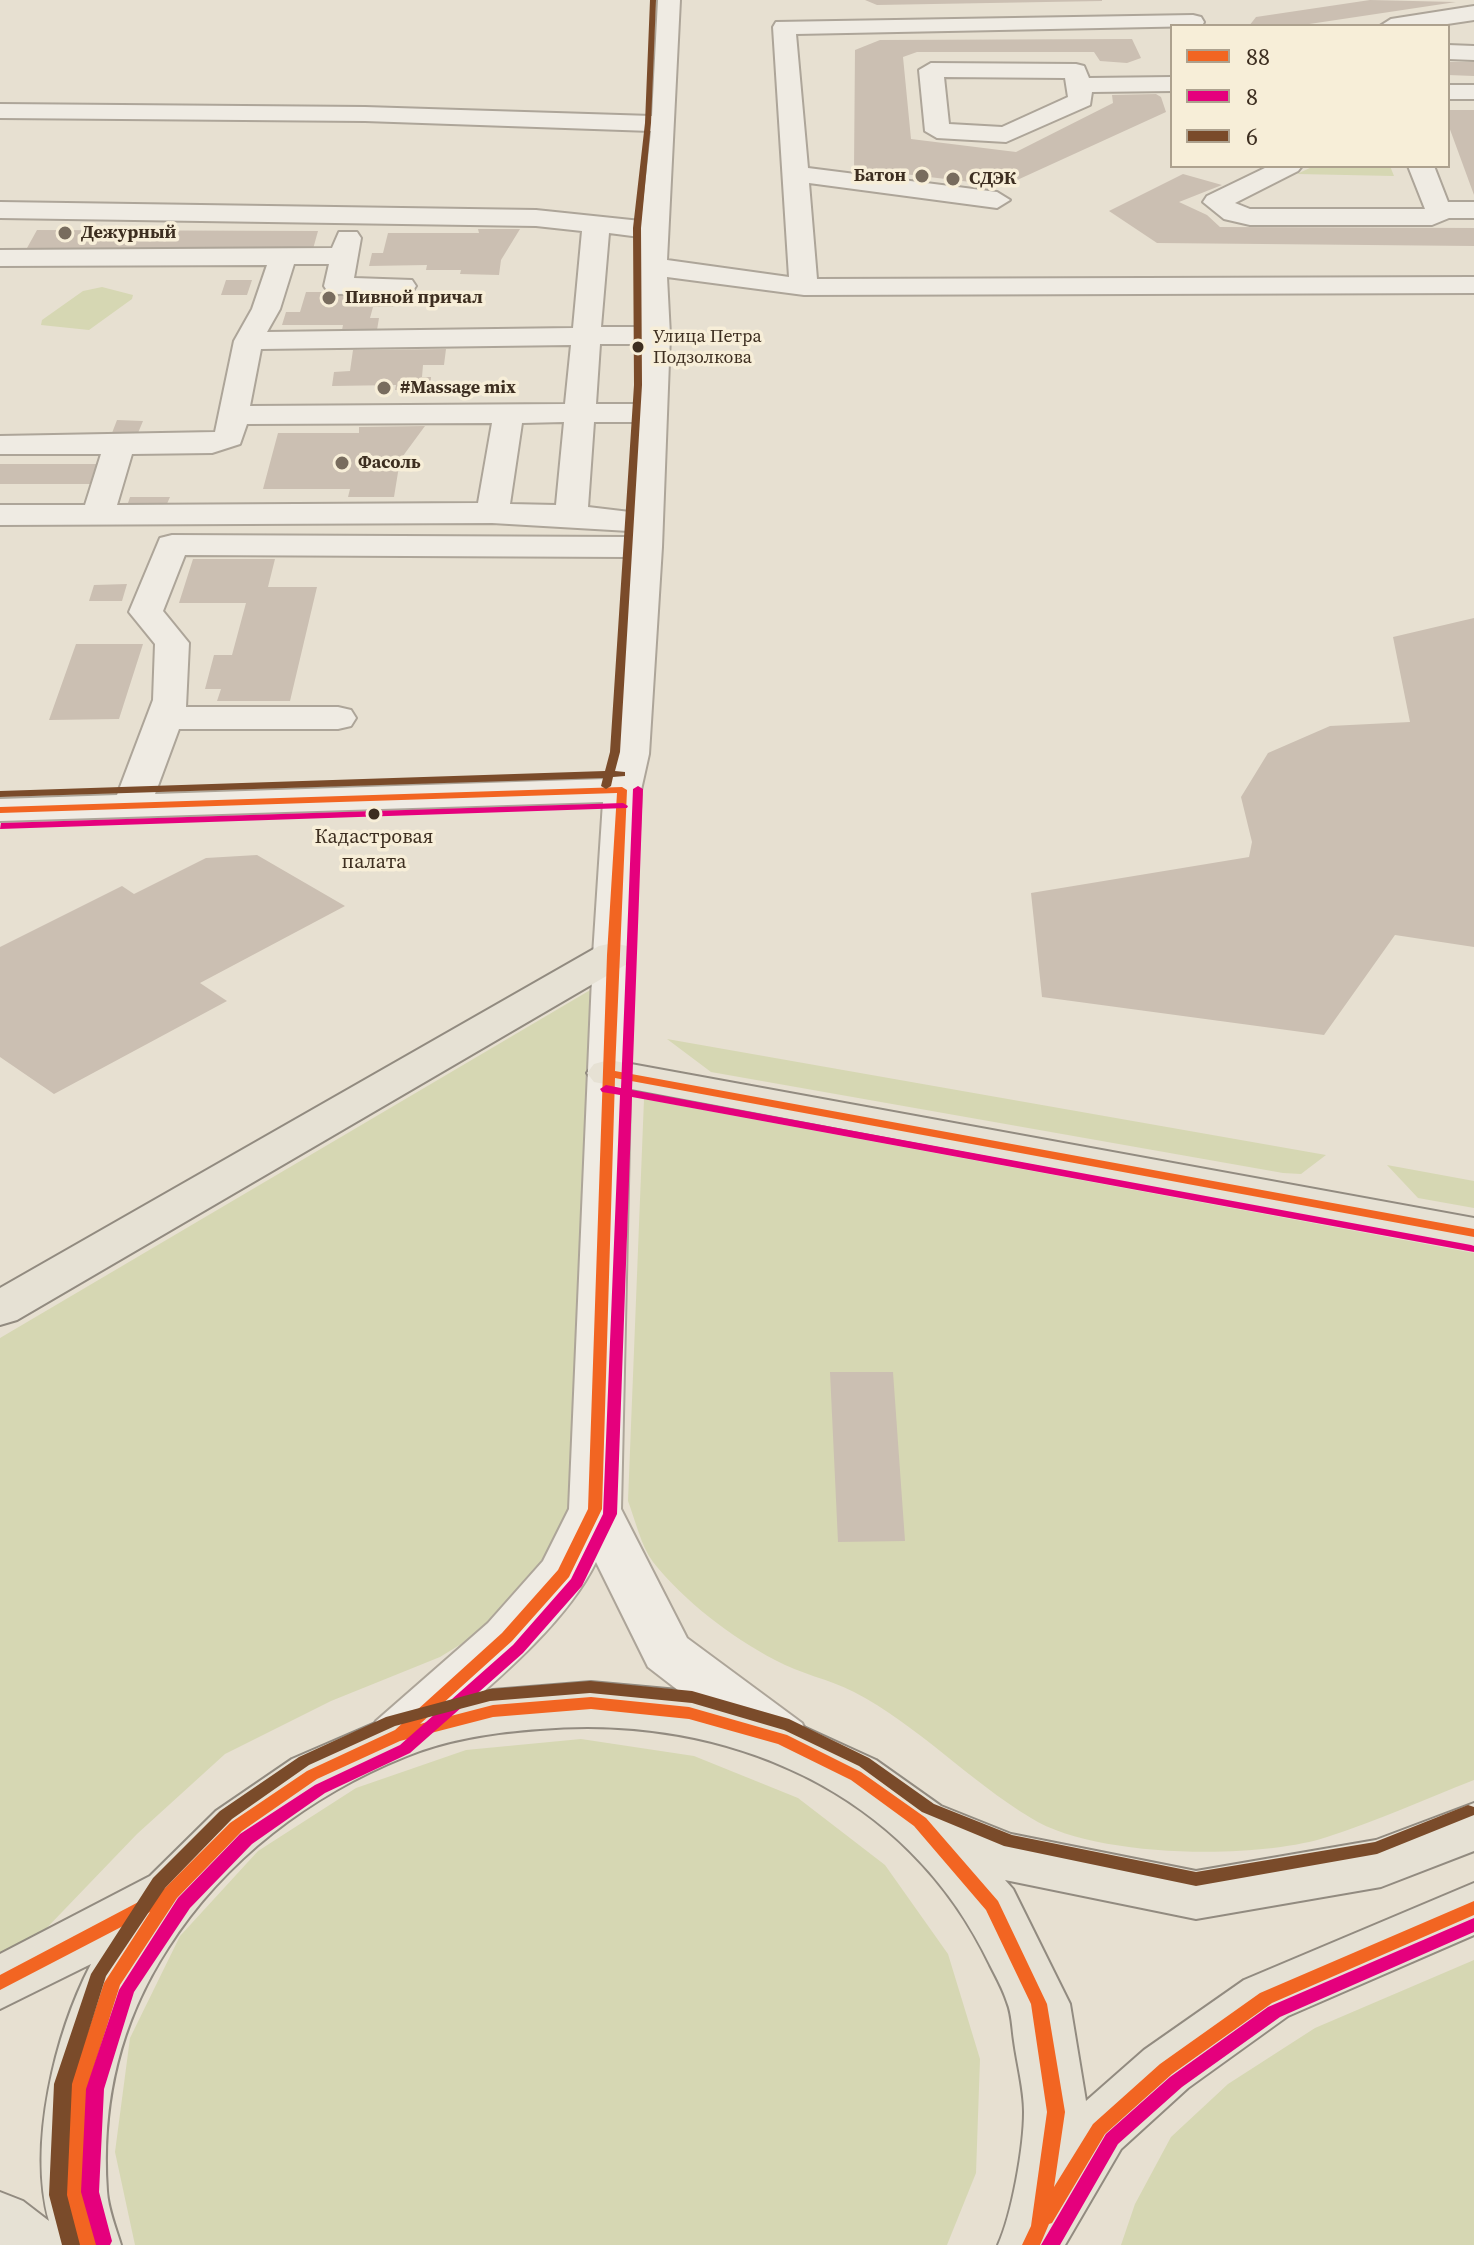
<!DOCTYPE html>
<meta charset="utf-8">
<style>
body{margin:0}
#map{position:relative;width:1474px;height:2245px;overflow:hidden;background:#e7e0d1;font-family:"Source Serif 4",serif}
canvas{display:block}
.legend{position:absolute;left:1170px;top:24px;width:280px;height:144px;box-sizing:border-box;background:#f7eed8;border:2px solid #ada18e;margin:0;padding:10px 14px;list-style:none;font-size:24px;color:#3d2e20}
.legend li{display:flex;align-items:center;gap:16px;height:40px}
.legend b{width:40px;border:2px solid #ada18e}
</style>
<div id="map">
<canvas width="1474" height="2245"></canvas>
<ul class="legend">
<li><b style="height:10px;background:#f26522"></b>88</li>
<li><b style="height:10px;background:#e5007d"></b>8</li>
<li><b style="height:10px;background:#7a4b2a"></b>6</li>
</ul>
</div>
<script>
const c = document.querySelector('canvas').getContext('2d');
c.lineJoin = 'round';
function fillPath(path, color) { c.fillStyle = color; c.fill(path, 'evenodd'); }
function trace(path, color, width, dash) { c.strokeStyle = color; c.lineWidth = width; c.lineCap = dash ? 'butt' : 'round'; c.setLineDash(dash || []); c.stroke(path); }
function drawText(font, color, halo, rows, align = 'center') {
  c.font = font + ' "Source Serif 4",serif'; c.lineWidth = 7; c.setLineDash([]); c.textBaseline = 'middle'; c.strokeStyle = halo; c.fillStyle = color; for (const [text, x, y, turn = 0] of rows) {
    c.save(); c.translate(x, y); c.rotate((+turn || 0) * Math.PI / 180); c.textAlign = isNaN(turn) ? turn : align; if (halo) c.strokeText(text, 0, 0); c.fillText(text, 0, 0); c.restore();
  }
}
const green = new Path2D(`
 M 1314,166 L 1390,166 L 1394,176 L 1297,174 Z
 M 102,287 L 133,295 L 132,299 L 89,330 L 41,325 L 42,320 L 83,291 Z
 M 592,989 L 573,1487 L 563,1535 L 534,1583 L 489,1627 L 440,1657 L 331,1701 L 225,1754 L 137,1834 L 39,1936 L 0,1958 L 0,1338 Z
 M 667,1039 L 1326,1155 L 1301,1174 L 1283,1173 L 711,1072 Z
 M 644,1099 L 1474,1253 L 1474,1780 C 1425,1799 1377,1821 1327,1837 C 1257,1860 1094,1858 1031,1818 C 968,1780 919,1726 854,1692 C 829,1679 800,1674 775,1660 C 730,1636 685,1602 653,1562 C 641,1546 635,1519 628,1501 Z
 M 1387,1165 L 1474,1181 L 1474,1208 L 1418,1198 Z
 M 581,1739 L 694,1756 L 798,1798 L 885,1865 L 948,1954 L 980,2059 L 976,2173 L 947,2245 L 135,2245 L 115,2152 L 130,2038 L 180,1936 L 258,1851 L 356,1788 L 466,1750 Z
 M 1474,1960 L 1474,2245 L 1121,2245 L 1135,2204 L 1171,2137 L 1228,2084 L 1315,2028 Z`);
const building = new Path2D(`
 M 865,0 L 1102,0 L 1102,1 L 877,5 Z
 M 1370,0 L 1456,2 L 1296,26 L 1249,26 L 1256,17 Z
 M 1132,39 L 1141,58 L 1127,63 L 1100,61 L 1094,52 L 917,52 L 903,57 L 911,139 L 1016,152 L 1113,103 L 1112,95 L 1156,94 L 1161,97 L 1166,112 L 1004,186 L 854,168 L 855,50 L 880,40 Z
 M 1448,62 L 1474,62 L 1474,76 L 1448,75 Z
 M 1448,110 L 1474,110 L 1474,195 L 1448,124 Z
 M 1183,174 L 1222,185 L 1179,202 L 1207,215 L 1220,227 L 1474,228 L 1474,246 L 1157,243 L 1109,211 Z
 M 478,229 L 520,229 L 501,260 L 499,275 L 460,274 L 461,270 L 426,270 L 427,265 L 369,266 L 372,253 L 383,253 L 388,233 L 479,233 Z
 M 37,230 L 318,231 L 313,249 L 27,248 Z
 M 226,280 L 252,280 L 247,295 L 221,295 Z
 M 306,292 L 396,292 L 393,307 L 373,307 L 370,318 L 379,318 L 377,330 L 342,330 L 343,325 L 282,325 L 286,312 L 300,312 Z
 M 446,349 L 444,365 L 423,365 L 422,377 L 431,377 L 430,390 L 395,390 L 396,385 L 332,386 L 334,372 L 350,371 L 353,350 Z
 M 117,420 L 143,421 L 138,433 L 112,433 Z
 M 425,426 L 400,460 L 394,497 L 348,497 L 350,489 L 263,489 L 278,433 L 359,433 L 359,427 Z
 M 0,464 L 100,464 L 92,484 L 0,484 Z
 M 130,497 L 170,497 L 166,506 L 127,506 Z
 M 193,559 L 275,559 L 268,587 L 317,587 L 290,701 L 217,701 L 221,689 L 205,689 L 214,655 L 232,655 L 246,603 L 179,603 Z
 M 127,584 L 122,601 L 89,601 L 94,585 Z
 M 1474,618 L 1474,947 L 1395,935 L 1324,1035 L 1042,997 L 1031,893 L 1249,857 L 1252,842 L 1241,797 L 1268,753 L 1330,726 L 1410,722 L 1393,637 Z
 M 76,644 L 143,644 L 119,719 L 49,720 Z
 M 257,855 L 345,906 L 200,983 L 227,1001 L 54,1094 L 0,1057 L 0,947 L 122,886 L 134,894 L 206,858 Z
 M 830,1372 L 893,1372 L 905,1541 L 838,1542 Z`);
const minor = new Path2D(`
 M 658,0 L 680,0 L 667,260 L 789,277 L 773,27 L 776,22 L 1193,15 L 1201,17 L 1204,22 L 1202,26 L 796,34 L 808,168 L 997,192 L 1010,200 L 997,208 L 809,183 L 817,279 L 1474,277 L 1474,293 L 804,295 L 667,277 L 670,335 L 662,547 L 649,754 L 641,790 L 633,955 L 621,1509 L 687,1638 L 802,1723 L 810,1739 L 802,1755 L 782,1761 L 762,1755 L 648,1667 L 596,1562 C 562,1632 473,1699 416,1751 L 396,1758 L 376,1751 L 368,1736 L 376,1721 L 488,1623 L 543,1561 L 569,1509 L 593,955 L 603,802 L 0,821 L 0,799 L 117,795 L 153,700 L 155,644 L 129,612 L 160,538 L 172,535 L 628,537 L 629,531 L 492,523 L 0,525 L 0,505 L 85,505 L 101,454 L 0,454 L 0,436 L 215,432 L 234,341 L 252,309 L 267,265 L 0,266 L 0,250 L 332,248 L 339,232 L 357,232 L 361,238 L 354,278 L 412,280 L 416,286 L 412,292 L 338,294 L 328,292 L 324,286 L 329,264 L 294,264 L 280,309 L 267,332 L 573,328 L 582,231 L 536,226 L 0,218 L 0,202 L 536,210 L 641,221 L 651,131 L 365,121 L 0,118 L 0,104 L 365,107 L 652,116 ZM 609,233 L 640,237 L 639,327 L 601,327 ZM 600,344 L 639,344 L 638,404 L 596,404 ZM 571,345 L 565,404 L 250,406 L 261,349 ZM 564,422 L 556,505 L 510,504 L 522,423 ZM 594,422 L 636,422 L 630,512 L 588,507 ZM 492,423 L 478,503 L 117,505 L 132,454 L 212,453 L 240,444 L 247,424 ZM 185,555 L 627,557 L 613,754 L 606,779 L 155,794 L 179,729 L 338,729 L 351,726 L 356,718 L 351,710 L 338,707 L 186,707 L 189,643 L 163,611 Z
 M 1474,6 L 1474,20 L 1434,26 L 1380,26 L 1391,19 Z
 M 1448,45 L 1474,46 L 1474,60 L 1448,59 Z
 M 931,63 L 1076,64 L 1084,66 L 1089,78 L 1172,77 L 1172,91 L 1092,92 L 1090,105 L 1006,142 L 937,138 L 925,131 L 919,70 ZM 944,77 L 1065,78 L 1068,97 L 1002,127 L 949,124 Z
 M 1448,85 L 1474,85 L 1474,99 L 1448,99 Z
 M 1269,166 L 1302,166 L 1298,171 L 1235,203 L 1250,209 L 1425,209 L 1408,166 L 1434,166 L 1448,202 L 1474,202 L 1474,218 L 1449,218 L 1432,225 L 1250,225 L 1224,219 L 1203,202 L 1207,196 Z`);
const major = new Path2D(`
 M 613,943 L 627,946 L 633,955 L 627,964 L 17,1320 L 0,1325 L 0,1288 L 599,946 Z
 M 609,1060 L 1474,1218 L 1474,1248 L 594,1082 L 587,1073 L 594,1064 Z
 M 591,1682 L 689,1691 L 782,1717 L 876,1760 L 941,1806 L 1011,1834 L 1196,1871 L 1376,1840 L 1474,1803 L 1474,1851 L 1381,1887 L 1196,1919 L 1005,1880 L 1013,1889 L 1070,2004 L 1086,2101 L 1144,2050 L 1244,1980 L 1474,1883 L 1474,1935 L 1288,2016 L 1188,2088 L 1121,2149 L 1065,2245 L 998,2245 C 1012,2214 1024,2147 1024,2112 C 1024,2089 1017,2064 1014,2041 C 1012,2028 1012,2014 1007,2002 C 1003,1989 996,1977 990,1965 C 908,1791 726,1713 540,1729 C 496,1732 448,1739 407,1756 C 310,1795 225,1859 168,1948 C 120,2022 101,2102 107,2191 C 108,2209 116,2228 121,2245 L 0,2245 L 0,2192 L 23,2201 L 49,2221 C 28,2144 55,2034 91,1964 L 0,2009 L 0,1954 L 150,1876 L 216,1811 L 292,1759 L 396,1714 L 493,1690 Z`);
const bus1 = new Path2D(`
 M 622,787 L 627,790 L 615,1071 L 1474,1229 L 1474,1237 L 615,1078 L 602,1509 L 569,1577 L 512,1641 L 420,1724 L 493,1705 L 591,1697 L 689,1707 L 787,1735 L 861,1772 L 926,1818 L 998,1901 L 1047,2004 L 1065,2112 L 1054,2187 L 1093,2124 L 1160,2064 L 1260,1993 L 1474,1901 L 1474,1915 L 1272,2003 L 1172,2074 L 1105,2134 L 1052,2223 L 1049,2224 L 1040,2245 L 1022,2245 L 1031,2226 L 1047,2112 L 1031,2004 L 986,1910 L 914,1826 L 851,1780 L 778,1744 L 689,1719 L 591,1709 L 493,1717 L 400,1741 L 317,1779 L 242,1831 L 177,1898 L 120,1985 L 88,2086 L 83,2194 L 97,2245 L 79,2245 L 65,2194 L 70,2086 L 104,1983 L 150,1912 L 0,1990 L 0,1975 L 165,1888 L 230,1823 L 307,1771 L 395,1730 L 502,1633 L 558,1570 L 588,1509 L 607,955 L 617,793 L 0,813 L 0,807 Z`);
const bus2 = new Path2D(`
 M 638,786 L 643,789 L 632,1090 L 1471,1245 L 1474,1246 L 1474,1252 L 632,1097 L 617,1514 L 582,1586 L 523,1653 L 410,1753 L 325,1793 L 252,1844 L 190,1908 L 134,1992 L 104,2089 L 99,2192 L 112,2241 L 110,2245 L 96,2245 L 81,2192 L 86,2089 L 119,1990 L 178,1898 L 240,1834 L 315,1785 L 400,1745 L 513,1645 L 571,1579 L 603,1514 L 620,1095 L 602,1092 L 600,1089 L 606,1085 L 621,1088 L 633,789 Z
 M 623,803 L 628,806 L 627,808 L 0,829 L 1,823 Z
 M 1474,1918 L 1474,1932 L 1280,2017 L 1182,2087 L 1118,2144 L 1060,2245 L 1041,2245 L 1106,2134 L 1170,2077 L 1268,2007 Z`);
const bus3 = new Path2D(`
 M 650,0 L 656,0 L 651,123 L 641,228 L 642,385 L 620,752 L 615,771 L 625,772 L 625,776 L 613,777 L 611,786 L 606,789 L 601,786 L 603,778 L 0,797 L 0,791 L 605,771 L 610,752 L 634,385 L 633,228 L 645,123 Z
 M 590,1681 L 692,1691 L 789,1719 L 869,1758 L 934,1804 L 1012,1835 L 1196,1872 L 1375,1842 L 1468,1805 L 1474,1807 L 1474,1815 L 1377,1854 L 1196,1886 L 1004,1846 L 922,1812 L 859,1766 L 784,1730 L 692,1703 L 590,1693 L 490,1701 L 395,1726 L 309,1765 L 232,1819 L 165,1888 L 106,1976 L 72,2084 L 67,2195 L 80,2245 L 62,2245 L 49,2195 L 54,2084 L 91,1974 L 153,1878 L 220,1811 L 299,1757 L 386,1717 L 490,1689 Z`);
const markers = [
 [922,176,8,"#786c5e"],
 [953,179,8,"#786c5e"],
 [65,233,8,"#786c5e"],
 [329,298,8,"#786c5e"],
 [638,347,7,"#3d2e20"],
 [384,388,8,"#786c5e"],
 [342,463,8,"#786c5e"],
 [374,814,7,"#3d2e20"]
];
const farPoinames = [
 ["Батон",906,176,"right"],
 ["СДЭК",969,179],
 ["Дежурный",81,233],
 ["Пивной причал",345,298],
 ["#Massage mix",400,388],
 ["Фасоль",358,463]
];
const farBusnames = [
 ["Улица Петра",653,337],
 ["Подзолкова",653,358]
];
const busNames = [
 ["Кадастровая",374,838],
 ["палата",374,863]
];
fillPath(green, '#d6d7b3');
fillPath(building, '#cbbfb2');
trace(minor, '#ada599', 4);
trace(major, '#928b80', 4);
fillPath(minor, '#efebe3');
fillPath(major, '#e6e1d4');
fillPath(bus1, '#f26522');
fillPath(bus2, '#e5007d');
fillPath(bus3, '#7a4b2a');
for (const [x, y, r, color] of markers) { const dot = new Path2D(); dot.arc(x, y, r, 0, 2 * Math.PI); c.fillStyle = color; c.fill(dot); trace(dot, '#f7eed8', 3); }
drawText('bold 18px', '#3d2e20', '#f7eed8', farPoinames, 'left');
drawText('18px', '#3d2e20', '#f7eed8', farBusnames, 'left');
drawText('20px', '#3d2e20', '#f7eed8', busNames);
</script>
